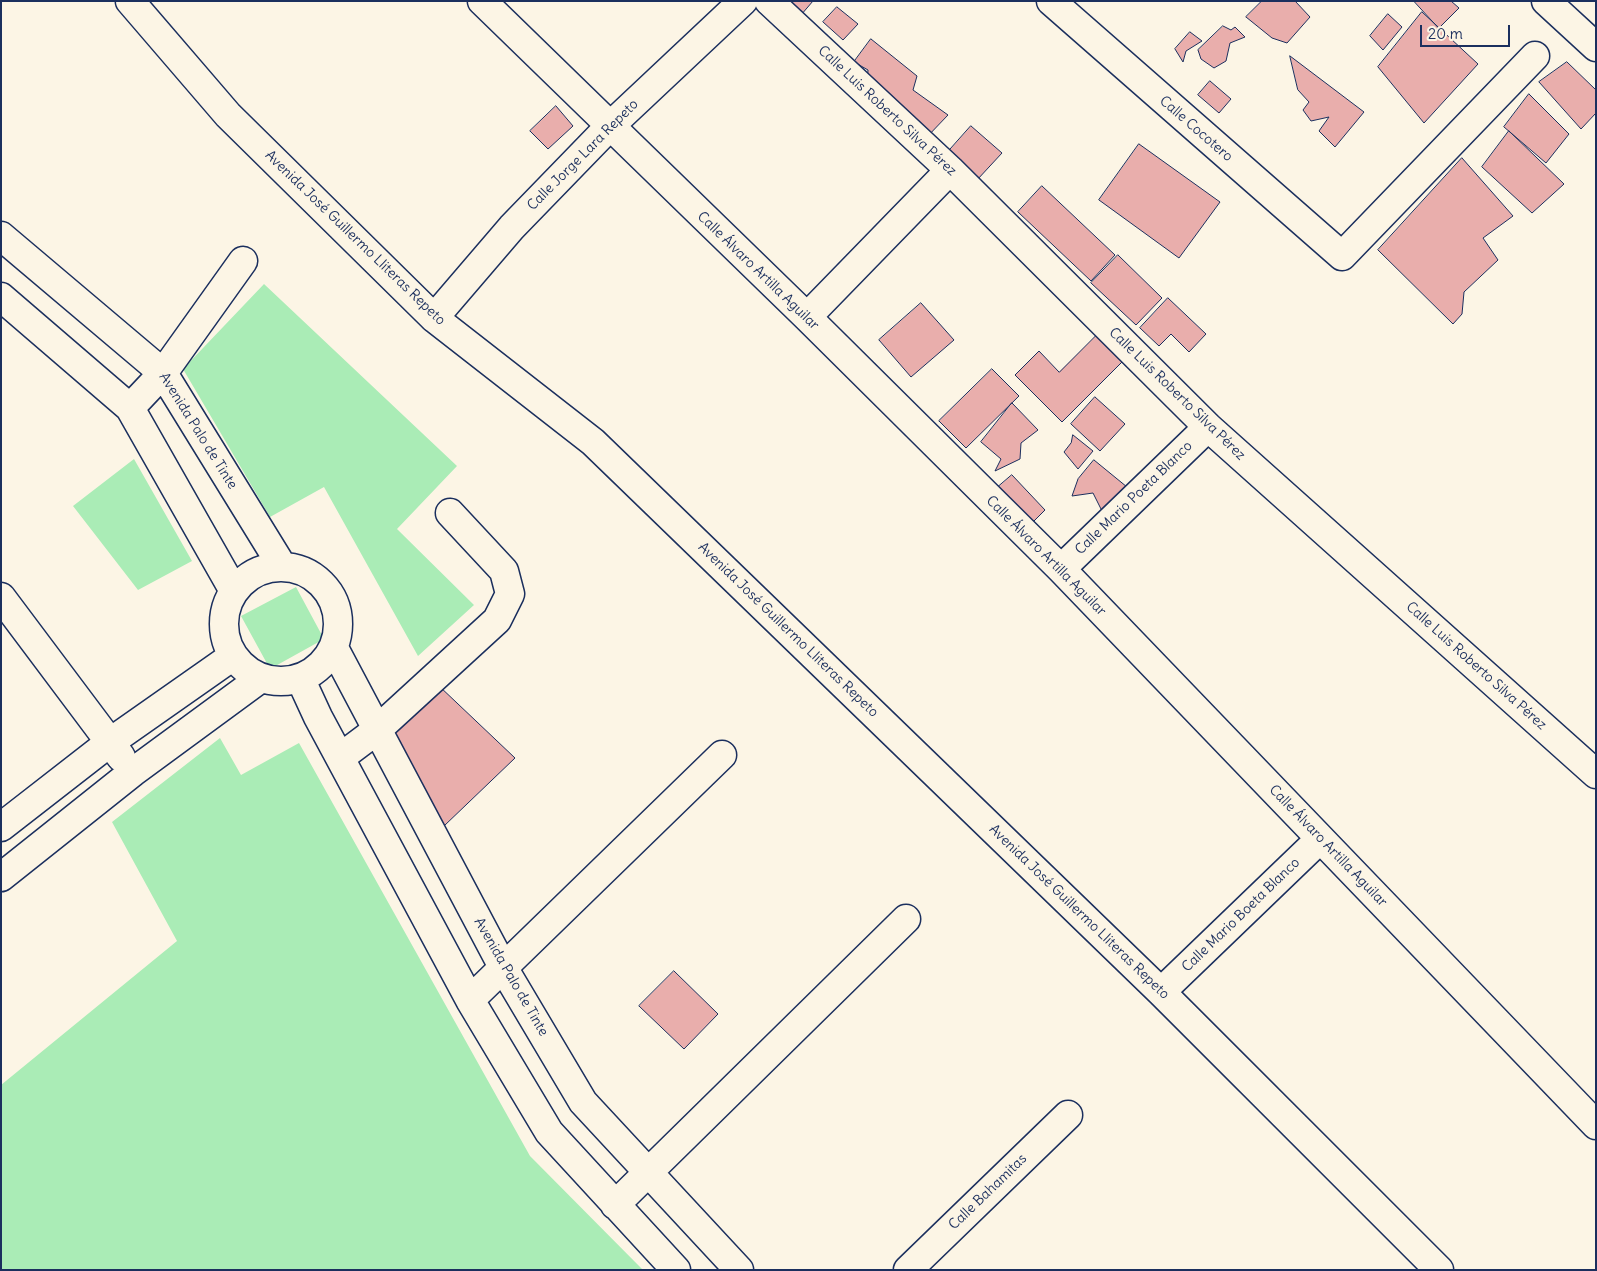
<!DOCTYPE html>
<meta charset="utf-8">
<style>
body{margin:0}
#map{position:relative;width:1597px;height:1271px;overflow:hidden;background:#fcf5e5;font-family:Delius,sans-serif}
canvas{display:block}
.frame{position:absolute;inset:0;border:2px solid #1b2f5e;pointer-events:none}
.scale{position:absolute;left:1420px;top:25px;width:90px;height:22px;box-sizing:border-box;border:2px solid #1b2f5e;border-top:0;padding-left:6px;font-size:15px;line-height:18px;white-space:nowrap;color:#1b2f5e;-webkit-text-stroke:4px #fcf5e5;paint-order:stroke}
</style>
<div id="map">
<canvas width="1597" height="1271"></canvas>
<div class="frame"></div>
<div class="scale">20 m</div>
</div>
<script>
const c = document.querySelector('canvas').getContext('2d');
c.lineJoin = 'round';
function fillPath(path, color) { c.fillStyle = color; c.fill(path, 'evenodd'); }
function trace(path, color, width, dash) { c.strokeStyle = color; c.lineWidth = width; c.lineCap = dash ? 'butt' : 'round'; c.setLineDash(dash || []); c.stroke(path); }
function drawText(font, color, halo, rows, align = 'center') {
  c.font = font + ' Delius,sans-serif'; c.lineWidth = 5; c.setLineDash([]); c.textBaseline = 'middle'; c.strokeStyle = halo; c.fillStyle = color; for (const [text, x, y, turn = 0] of rows) {
    c.save(); c.translate(x, y); c.rotate((+turn || 0) * Math.PI / 180); c.textAlign = isNaN(turn) ? turn : align; if (halo) c.strokeText(text, 0, 0); c.fillText(text, 0, 0); c.restore();
  }
}
const green = new Path2D(`
 M 264,284 L 457,466 L 397,529 L 474,605 L 418,656 L 324,487 L 270,517 L 183,369 Z
 M 134,459 L 192,561 L 138,590 L 73,506 Z
 M 296,587 L 324,639 L 270,669 L 241,616 Z
 M 220,738 L 241,775 L 299,743 L 530,1156 L 643,1270 L 1,1270 L 1,1085 L 177,941 L 112,822 Z`);
const building = new Path2D(`
 M 786,1 L 813,1 L 801,15 Z
 M 1262,1 L 1295,1 L 1310,17 L 1287,43 L 1272,38 L 1246,17 Z
 M 1414,1 L 1451,1 L 1459,8 L 1439,28 Z
 M 837,7 L 858,24 L 843,40 L 823,22 Z
 M 1422,12 L 1478,64 L 1424,123 L 1378,67 Z
 M 1388,14 L 1402,27 L 1383,50 L 1370,36 Z
 M 1223,26 L 1231,30 L 1235,27 L 1245,37 L 1230,43 L 1226,61 L 1214,68 L 1201,59 L 1198,50 Z
 M 1190,32 L 1202,41 L 1186,51 L 1183,62 L 1175,49 Z
 M 871,39 L 917,76 L 913,90 L 948,115 L 925,139 L 867,84 L 868,70 L 854,62 Z
 M 1290,56 L 1364,112 L 1335,147 L 1319,131 L 1329,117 L 1311,121 L 1303,110 L 1309,102 L 1298,90 Z
 M 1567,62 L 1596,90 L 1596,113 L 1581,129 L 1539,82 Z
 M 1210,81 L 1231,99 L 1219,113 L 1198,95 Z
 M 1529,94 L 1569,134 L 1546,163 L 1504,127 Z
 M 556,106 L 573,126 L 548,149 L 530,131 Z
 M 971,126 L 1002,153 L 977,180 L 947,153 Z
 M 1509,131 L 1564,184 L 1532,213 L 1482,167 Z
 M 1139,144 L 1220,202 L 1179,258 L 1099,200 Z
 M 1462,158 L 1513,216 L 1483,238 L 1498,260 L 1464,292 L 1462,314 L 1453,324 L 1378,250 Z
 M 1042,186 L 1115,255 L 1091,281 L 1018,212 Z
 M 1118,255 L 1162,298 L 1136,325 L 1091,283 Z
 M 1168,298 L 1206,334 L 1189,352 L 1171,334 L 1159,346 L 1140,328 Z
 M 921,303 L 954,340 L 911,377 L 879,340 Z
 M 1102,330 L 1128,356 L 1062,422 L 1015,375 L 1039,351 L 1059,372 Z
 M 992,369 L 1019,396 L 966,448 L 939,421 Z
 M 1095,397 L 1125,424 L 1100,451 L 1071,424 Z
 M 1012,403 L 1038,430 L 1021,443 L 1020,459 L 995,471 L 1001,459 L 981,442 Z
 M 1073,435 L 1093,451 L 1078,469 L 1064,452 L 1071,443 Z
 M 1094,460 L 1127,487 L 1103,513 L 1093,493 L 1072,496 L 1078,479 Z
 M 1012,475 L 1045,510 L 1032,523 L 998,487 Z
 M 438,685 L 515,758 L 444,826 L 385,743 Z
 M 674,971 L 718,1014 L 684,1049 L 639,1006 Z`);
const street = new Path2D(`
 M 130,1 L 228,115 L 434,318 L 593,442 L 1161,992 L 1439,1270
 M 482,1 L 807,317 L 1061,569 L 1596,1125
 M 769,1 L 950,170 L 1208,427 L 1596,774
 M 1051,1 L 1342,256 L 1535,56
 M 1546,1 L 1596,47
 M 1,236 L 163,373 L 282,566
 M 1,297 L 130,408 L 234,591
 M 807,317 L 950,170
 M 434,318 L 512,227 L 609,127 L 743,1
 M 130,408 L 163,373 L 243,261
 M224 624a57 57 0 1 1 114 0a57 57 0 1 1-114 0Z
 M 1061,569 L 1208,427
 M 1,597 L 121,757
 M 334,648 L 504,969 L 583,1102 L 739,1270
 M 300,678 L 318,717 L 470,1000 L 549,1132 L 676,1270
 M 341,757 L 377,730 L 497,620 L 510,594 L 504,571 L 450,513
 M 1,827 L 109,743 L 233,656
 M 1,877 L 133,772 L 261,678
 M 1161,992 L 1320,839
 M 470,1000 L 722,755
 M 615,1205 L 906,919
 M 908,1270 L 1068,1115`);
const streetNames = [
 ["Calle Luis Roberto Silva Pérez",887,111,43],
 ["Calle Cocotero",1196,129,41],
 ["Calle Jorge Lara Repeto",583,155,-45],
 ["Avenida José Guillermo Lliteras Repeto",355,238,44],
 ["Calle Álvaro Artilla Aguilar",758,271,44],
 ["Calle Luis Roberto Silva Pérez",1177,394,44],
 ["Avenida Palo de Tinte",198,431,58],
 ["Calle Mario Poeta Blanco",1134,498,-44],
 ["Calle Álvaro Artilla Aguilar",1046,556,45],
 ["Avenida José Guillermo Lliteras Repeto",788,630,44],
 ["Calle Luis Roberto Silva Pérez",1476,666,42],
 ["Calle Álvaro Artilla Aguilar",1328,846,46],
 ["Avenida José Guillermo Lliteras Repeto",1079,912,44],
 ["Calle Mario Boeta Blanco",1241,915,-44],
 ["Avenida Palo de Tinte",511,977,60],
 ["Calle Bahamitas",988,1192,-44]
];
fillPath(green, '#aaecb6');
fillPath(building, '#e9aeac');
trace(building, '#1b2f5e', 1);
trace(street, '#1b2f5e', 31);
trace(street, '#fcf5e5', 28);
drawText('14px', '#1b2f5e', '#fcf5e5', streetNames);
</script>
